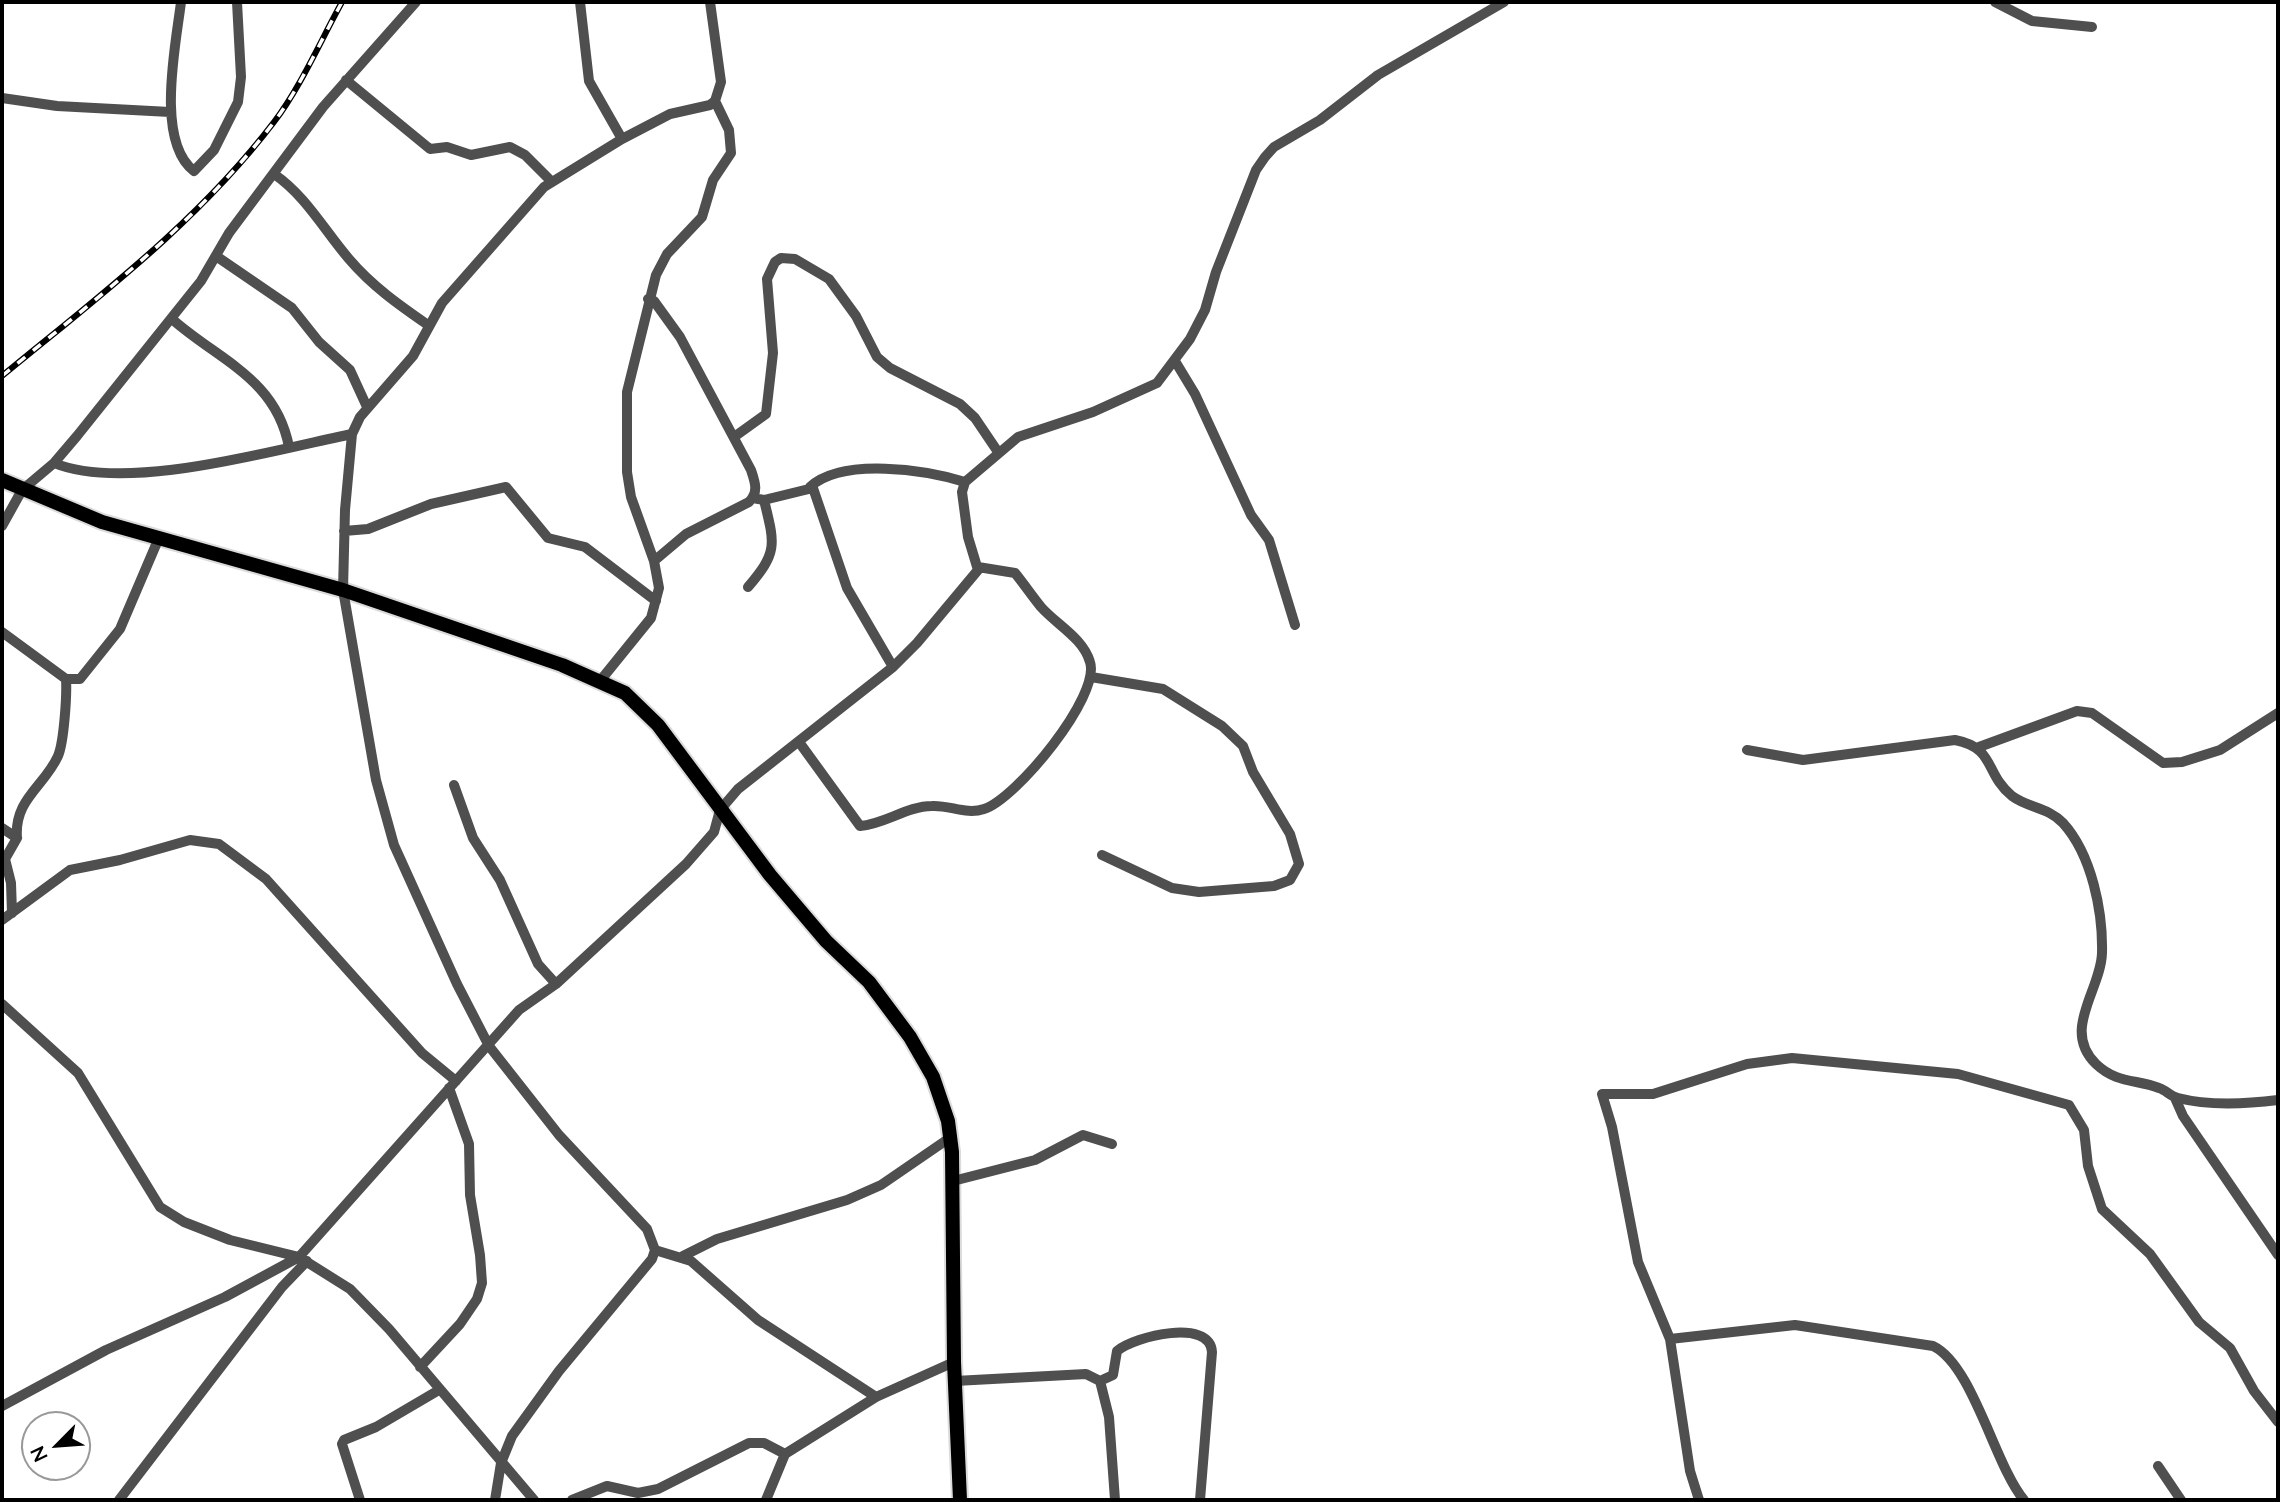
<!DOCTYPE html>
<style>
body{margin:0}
#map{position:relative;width:2280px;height:1502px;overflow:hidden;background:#fff;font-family:Lato,sans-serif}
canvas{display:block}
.frame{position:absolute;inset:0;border:4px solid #000;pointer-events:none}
.north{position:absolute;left:21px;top:1411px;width:70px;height:70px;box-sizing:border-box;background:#fff;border:2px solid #999;border-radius:50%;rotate:245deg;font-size:19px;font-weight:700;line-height:28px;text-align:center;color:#000}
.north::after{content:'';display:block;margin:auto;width:24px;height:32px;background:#000;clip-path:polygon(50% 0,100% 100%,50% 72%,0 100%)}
</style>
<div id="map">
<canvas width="2280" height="1502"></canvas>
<div class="frame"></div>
<div class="north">N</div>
</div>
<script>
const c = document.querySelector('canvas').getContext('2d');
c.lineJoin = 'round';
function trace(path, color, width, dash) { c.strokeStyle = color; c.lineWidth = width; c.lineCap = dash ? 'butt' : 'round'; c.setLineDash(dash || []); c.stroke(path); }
const minor = new Path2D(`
 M 181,2 C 176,44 155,141 194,171 L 214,150 L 238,102 L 241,77 L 237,2
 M 580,2 L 589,81 L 622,139
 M 1995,2 L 2032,21 L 2092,27
 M 346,80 L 430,149 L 447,147 L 471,155 L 510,147 L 525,155 L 552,182
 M 2,98 L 57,106 L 170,112
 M 274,174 C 306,196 324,230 349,259 C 372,286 399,305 428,325
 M 216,256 L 292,308 L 319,342 L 350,370 L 367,407
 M 648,299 L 654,301 L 680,337 L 751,470 C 755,482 759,492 749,502 L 686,534 L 654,561
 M 172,319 C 218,360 276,378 289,447
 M 1175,361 L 1195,394 L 1251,515 L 1269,540 L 1295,625
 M 734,437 L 766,414 L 773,353 L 767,279 L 775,262 L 781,258 L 795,259 L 829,279 L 856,316 L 877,357 L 890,368 L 960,404 L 975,418 L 998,452
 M 54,463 C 127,493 273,450 352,434
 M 810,487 C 843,457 926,470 965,482
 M 753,498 L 764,500 L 813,488 L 847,588 L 893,667
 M 2,526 L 22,490 L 54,463 L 77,436 L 201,281 L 229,233 L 323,107 L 416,2
 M 344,531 L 368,529 L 431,504 L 506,487 L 548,538 L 585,547 L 656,601
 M 748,587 C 778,552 775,545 764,500
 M 2,632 L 66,679
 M 1091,677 L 1163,689 L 1222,726 L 1243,746 L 1253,772 L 1290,834 L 1299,864 L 1290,880 L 1274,886 L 1199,892 L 1172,888 L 1102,855
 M 600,681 L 651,618 L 659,588 L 654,561 L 631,497 L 627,472 L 627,392 L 656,275 L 667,254 L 702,217 L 713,180 L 731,153 L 729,130 L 715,101
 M 799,742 L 860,826 C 885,824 907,806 932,806 C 950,805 966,815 984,809 C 1016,799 1101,696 1090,662 C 1083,638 1057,625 1041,607 C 1032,596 1024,584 1015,573 L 978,567
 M 1979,747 L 2077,711 L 2092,713 L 2163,763 L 2182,762 L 2220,750 L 2278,713
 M 1747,750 L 1803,760 L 1955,740 C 1996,748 1984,773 2012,796 C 2028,808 2048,807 2063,823 C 2092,855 2103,912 2102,953 C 2101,990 2061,1030 2096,1064 C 2117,1084 2137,1079 2159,1088 C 2166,1090 2171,1097 2178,1098 C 2209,1106 2246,1104 2278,1100
 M 454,785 L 473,838 L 500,880 L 538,964 L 556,984
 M 2,828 L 17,838 L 5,859 L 11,883 L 12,913
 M 17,838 C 14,799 44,787 58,756 C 64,742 67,695 66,679 L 80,679 L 120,629 L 158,540
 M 2,920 L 70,870 L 120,860 L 190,840 L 219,844 L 266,879 L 422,1053 L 456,1081
 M 2,1004 L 78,1073 L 160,1207 L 184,1222 L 230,1240 L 299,1257 L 350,1289 L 389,1329 L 534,1500
 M 2175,1098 L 2183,1116 L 2278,1255
 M 953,1181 L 1035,1160 L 1083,1135 L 1112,1144
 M 655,1250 L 691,1261 L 758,1320 L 876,1397
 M 683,1256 L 717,1239 L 847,1200 L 881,1185 L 951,1137
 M 1670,1339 L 1795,1325 L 1933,1346 C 1973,1365 1995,1466 2024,1500
 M 420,1367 L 460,1324 L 477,1299 L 482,1283 L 480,1255 L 470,1195 L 469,1144 L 449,1088
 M 955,1381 L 1086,1374 L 1100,1381 L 1109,1417 L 1115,1500
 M 1100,1381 L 1113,1375 L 1117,1351 C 1135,1336 1210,1318 1212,1352 L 1200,1500
 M 2,1406 L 106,1350 L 225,1297 L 299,1257 L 519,1010 L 556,984 L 686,864 L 714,832 L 720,810 L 738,789 L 893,667 L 917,643 L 978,570 L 968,537 L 962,492 L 965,482 L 1018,437 L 1093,412 L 1157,383 L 1190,339 L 1205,310 L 1216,272 L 1256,170 L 1265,157 L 1274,147 L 1320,120 L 1378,75 L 1504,2
 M 2158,1466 L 2181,1500
 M 119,1500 L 282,1287 L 307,1261
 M 360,1500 L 342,1444 L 344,1440 L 376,1427 L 439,1390
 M 495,1500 L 501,1463 L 512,1436 L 559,1371 L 652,1259 L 655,1250 L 647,1229 L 559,1135 L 489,1046 L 457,984 L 394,845 L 376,780 L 343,590 L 345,510 L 352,434 L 360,417 L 413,356 L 442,303 L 544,187 L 622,139 L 670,114 L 710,105 L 715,101 L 721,82 L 710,2
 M 572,1500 L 607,1486 L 638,1493 L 658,1489 L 749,1443 L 764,1443 L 785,1454
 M 766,1500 L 785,1454 L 876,1397 L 954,1362
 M 1699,1500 L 1690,1471 L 1670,1339 L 1638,1262 L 1612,1127 L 1602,1094 L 1653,1094 L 1747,1064 L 1792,1058 L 1958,1074 L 2069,1105 L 2084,1130 L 2088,1166 L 2102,1209 L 2150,1254 L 2199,1322 L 2230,1348 L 2254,1391 L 2278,1422`);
const major = new Path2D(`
 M 2,480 L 102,522 L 343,590 L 562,665 L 625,693 L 658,725 L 770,875 L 826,941 L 869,982 L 910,1037 L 933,1077 L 948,1121 L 952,1152 L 954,1362 L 960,1500`);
const rail = new Path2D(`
 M 2,376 C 98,297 198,222 274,122 C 300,88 321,40 342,2`);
trace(major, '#dbdbdb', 18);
trace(minor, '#4f4f4f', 10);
trace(major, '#000', 14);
trace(rail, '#000', 6);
trace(rail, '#fff', 3.5, [10]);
</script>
